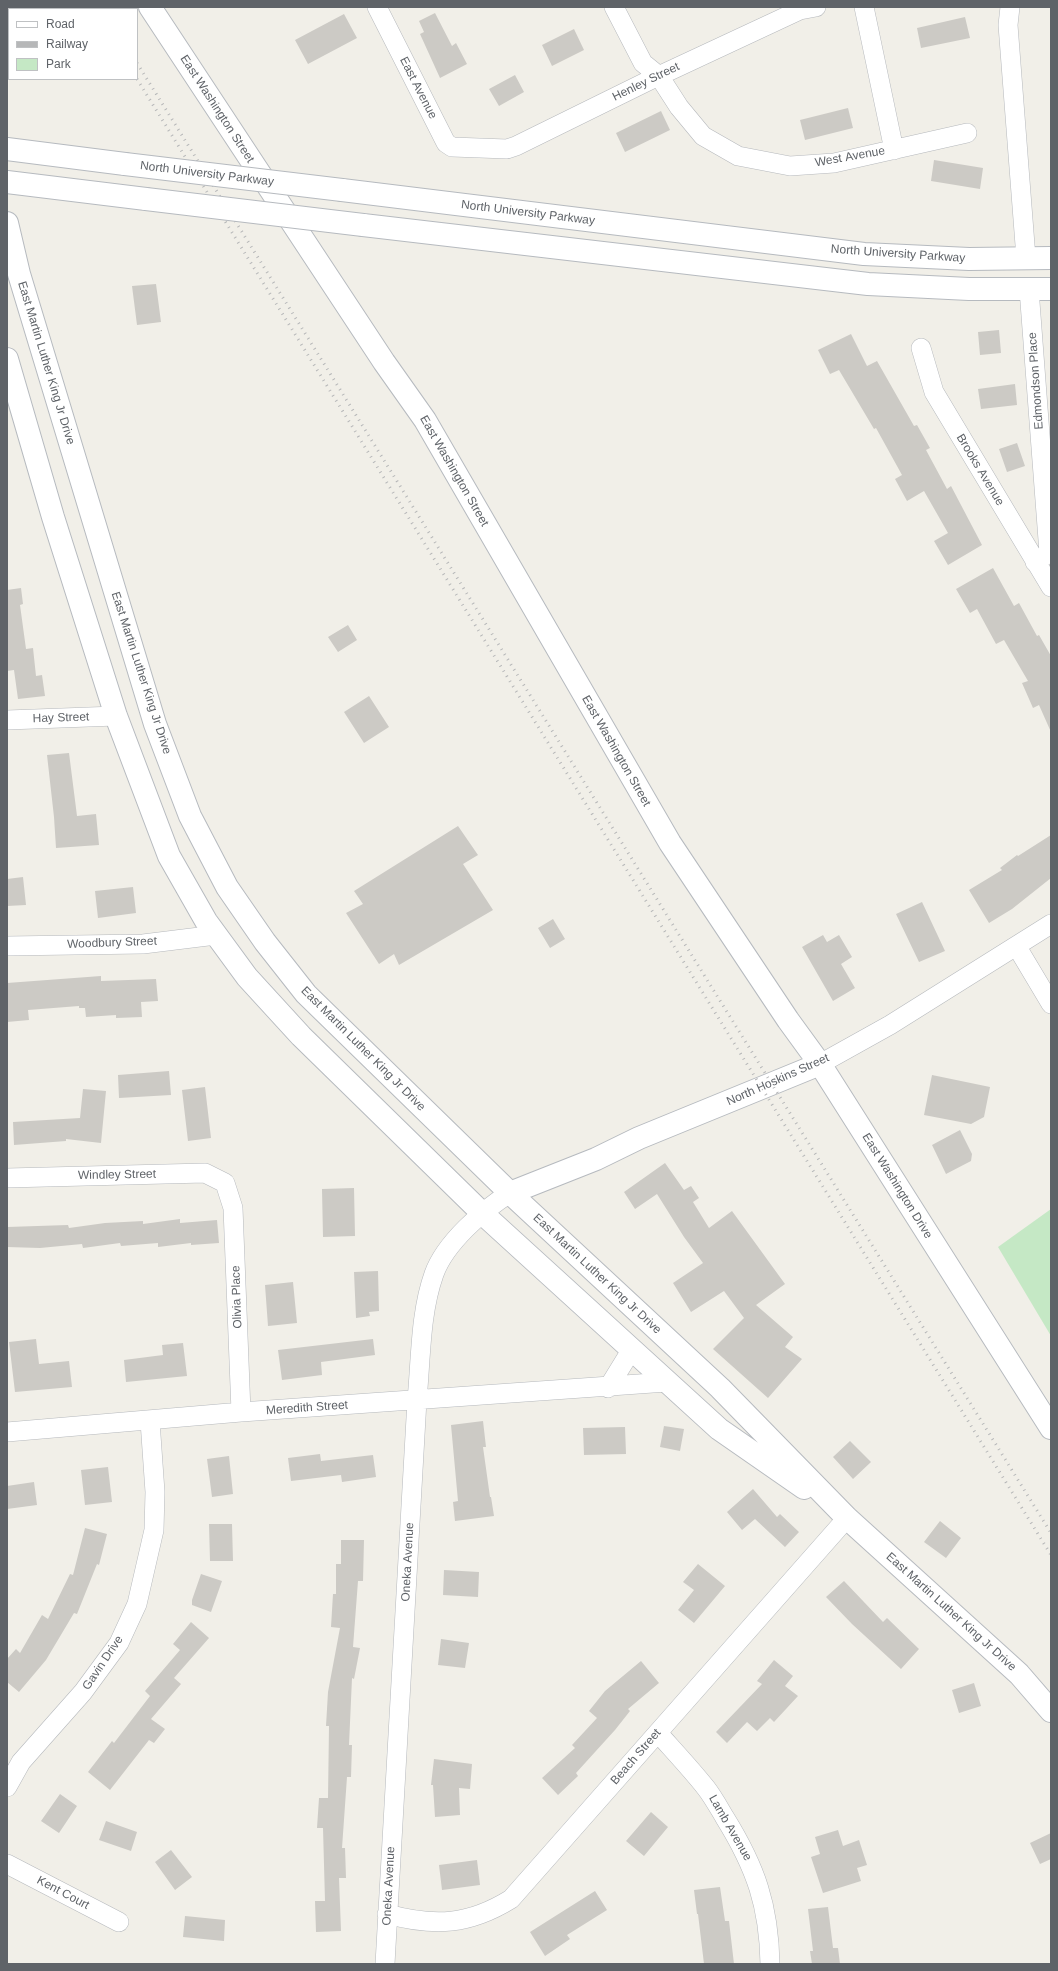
<!DOCTYPE html>
<style>
body{margin:0}
#map{position:relative;width:1058px;height:1971px;overflow:hidden;background:#f1efe8;font-family:Arial,sans-serif}
canvas{display:block}
.frame{position:absolute;inset:0;border:8px solid #5f6368;pointer-events:none}
.legend{position:absolute;left:8px;top:8px;width:130px;height:72px;box-sizing:border-box;background:#fff;border:1px solid #bfc1c3;margin:0;padding:5px 7px;list-style:none;font-size:12px;color:#5f6368}
.legend li{display:flex;align-items:center;gap:8px;height:20px}
.legend b{width:20px;border:1px solid #bfc1c3}
</style>
<div id="map">
<canvas width="1058" height="1971"></canvas>
<div class="frame"></div>
<ul class="legend">
<li><b style="height:5px;background:#fff"></b>Road</li>
<li><b style="height:5px;background:#b6b7b8"></b>Railway</li>
<li><b style="height:11px;background:#c5e8c5"></b>Park</li>
</ul>
</div>
<script>
const c = document.querySelector('canvas').getContext('2d');
c.lineJoin = 'round';
function fillPath(path, color) { c.fillStyle = color; c.fill(path, 'evenodd'); }
function trace(path, color, width, dash) { c.strokeStyle = color; c.lineWidth = width; c.lineCap = dash ? 'butt' : 'round'; c.setLineDash(dash || []); c.stroke(path); }
function drawText(font, color, halo, rows, align = 'center') {
  c.font = font + ' Arial,sans-serif'; c.lineWidth = 3; c.setLineDash([]); c.textBaseline = 'middle'; c.strokeStyle = halo; c.fillStyle = color; for (const [text, x, y, turn = 0] of rows) {
    c.save(); c.translate(x, y); c.rotate((+turn || 0) * Math.PI / 180); c.textAlign = isNaN(turn) ? turn : align; if (halo) c.strokeText(text, 0, 0); c.fillText(text, 0, 0); c.restore();
  }
}
const green = new Path2D(`
 M 1051,1209 L 1051,1336 L 998,1247 Z`);
const building = new Path2D(`
 M 435,13 L 452,46 L 456,43 L 467,64 L 440,78 L 420,34 L 424,32 L 419,21 Z
 M 344,14 L 357,38 L 308,64 L 295,40 Z
 M 965,17 L 970,38 L 921,48 L 917,28 Z
 M 574,29 L 584,50 L 552,66 L 542,45 Z
 M 515,75 L 524,92 L 499,106 L 489,89 Z
 M 848,108 L 853,128 L 805,140 L 800,120 Z
 M 661,111 L 670,130 L 625,152 L 616,133 Z
 M 934,160 L 983,168 L 980,189 L 931,181 Z
 M 156,284 L 161,322 L 137,325 L 132,286 Z
 M 999,330 L 1001,353 L 980,355 L 978,332 Z
 M 851,334 L 867,366 L 877,361 L 914,426 L 917,425 L 930,448 L 926,450 L 947,489 L 951,486 L 982,545 L 948,565 L 934,541 L 948,533 L 924,491 L 907,501 L 895,479 L 902,475 L 876,428 L 874,429 L 839,370 L 830,374 L 818,350 Z
 M 1015,384 L 1017,405 L 981,409 L 978,389 Z
 M 1017,443 L 1025,466 L 1007,472 L 999,449 Z
 M 993,568 L 1014,606 L 1019,603 L 1037,636 L 1039,635 L 1051,656 L 1051,732 L 1039,705 L 1033,708 L 1022,683 L 1028,681 L 1004,640 L 996,644 L 977,609 L 970,613 L 956,589 Z
 M 21,588 L 23,604 L 20,605 L 26,649 L 33,648 L 36,676 L 42,675 L 45,696 L 18,699 L 14,670 L 7,671 L 7,590 Z
 M 348,625 L 357,640 L 338,652 L 328,637 Z
 M 369,696 L 389,727 L 364,743 L 344,712 Z
 M 69,753 L 77,816 L 96,814 L 99,845 L 56,848 L 54,817 L 47,755 Z
 M 458,826 L 478,855 L 463,864 L 493,910 L 399,965 L 394,954 L 379,964 L 346,913 L 363,904 L 354,891 Z
 M 1051,835 L 1051,878 L 1012,909 L 989,923 L 969,890 L 1002,870 L 1000,868 L 1017,855 L 1018,856 Z
 M 23,877 L 26,905 L 7,906 L 7,879 Z
 M 133,887 L 136,913 L 98,918 L 95,891 Z
 M 922,902 L 945,951 L 919,962 L 896,914 Z
 M 553,919 L 565,939 L 550,948 L 538,928 Z
 M 823,935 L 827,942 L 839,935 L 852,957 L 841,964 L 855,988 L 833,1001 L 802,947 Z
 M 101,976 L 101,981 L 156,979 L 158,1001 L 141,1002 L 142,1017 L 116,1018 L 116,1015 L 86,1017 L 85,1008 L 79,1008 L 79,1006 L 28,1010 L 29,1020 L 7,1022 L 7,983 Z
 M 169,1071 L 171,1095 L 119,1098 L 118,1075 Z
 M 932,1075 L 990,1087 L 984,1117 L 971,1124 L 924,1115 Z
 M 205,1087 L 211,1138 L 188,1141 L 182,1090 Z
 M 83,1089 L 106,1091 L 101,1143 L 66,1139 L 66,1141 L 14,1145 L 13,1122 L 80,1118 Z
 M 960,1130 L 972,1154 L 971,1161 L 946,1174 L 932,1145 Z
 M 665,1163 L 684,1190 L 691,1186 L 699,1198 L 693,1202 L 709,1228 L 732,1211 L 785,1284 L 756,1305 L 793,1337 L 785,1347 L 802,1359 L 768,1398 L 713,1349 L 744,1318 L 724,1291 L 691,1312 L 673,1283 L 703,1263 L 684,1237 L 657,1194 L 635,1209 L 624,1192 Z
 M 354,1188 L 355,1236 L 323,1237 L 322,1189 Z
 M 180,1219 L 180,1223 L 217,1220 L 219,1243 L 191,1245 L 191,1243 L 158,1247 L 158,1243 L 121,1246 L 120,1243 L 83,1248 L 82,1244 L 40,1248 L 7,1247 L 7,1227 L 68,1225 L 69,1228 L 105,1223 L 143,1221 L 143,1224 Z
 M 378,1271 L 379,1311 L 369,1312 L 370,1316 L 356,1318 L 354,1272 Z
 M 293,1282 L 297,1323 L 268,1326 L 265,1285 Z
 M 36,1339 L 39,1364 L 69,1361 L 72,1387 L 15,1392 L 9,1342 Z
 M 373,1339 L 375,1355 L 321,1362 L 322,1375 L 282,1380 L 278,1350 Z
 M 183,1343 L 187,1376 L 126,1382 L 124,1360 L 163,1355 L 162,1345 Z
 M 483,1421 L 486,1447 L 483,1447 L 490,1497 L 491,1497 L 494,1516 L 455,1521 L 453,1502 L 458,1501 L 451,1425 Z
 M 664,1426 L 684,1429 L 680,1451 L 660,1447 Z
 M 625,1427 L 626,1454 L 584,1455 L 583,1428 Z
 M 850,1441 L 871,1462 L 853,1479 L 833,1457 Z
 M 320,1454 L 321,1461 L 373,1455 L 376,1477 L 342,1482 L 341,1475 L 291,1481 L 288,1458 Z
 M 229,1456 L 233,1494 L 212,1497 L 207,1459 Z
 M 108,1467 L 112,1502 L 85,1505 L 81,1470 Z
 M 34,1482 L 37,1505 L 7,1509 L 7,1486 Z
 M 753,1489 L 777,1517 L 780,1514 L 799,1532 L 785,1547 L 755,1519 L 742,1530 L 727,1512 Z
 M 940,1521 L 961,1538 L 946,1558 L 924,1542 Z
 M 209,1524 L 232,1524 L 233,1561 L 210,1561 Z
 M 85,1528 L 107,1534 L 99,1565 L 97,1564 L 77,1614 L 74,1613 L 46,1660 L 19,1692 L 7,1682 L 7,1659 L 16,1649 L 20,1653 L 42,1615 L 48,1619 L 70,1574 L 73,1575 Z
 M 341,1540 L 364,1540 L 363,1581 L 358,1581 L 353,1647 L 360,1648 L 354,1679 L 352,1678 L 349,1745 L 352,1745 L 351,1777 L 347,1777 L 342,1848 L 345,1848 L 346,1878 L 339,1878 L 341,1931 L 316,1932 L 315,1901 L 325,1901 L 323,1828 L 317,1828 L 319,1798 L 328,1798 L 329,1726 L 326,1726 L 328,1692 L 340,1628 L 331,1627 L 333,1594 L 336,1594 L 336,1564 L 341,1564 Z
 M 698,1564 L 725,1586 L 694,1623 L 678,1610 L 694,1590 L 683,1582 Z
 M 444,1570 L 479,1572 L 478,1597 L 443,1595 Z
 M 201,1574 L 222,1581 L 211,1612 L 192,1605 L 192,1600 Z
 M 844,1581 L 883,1622 L 887,1618 L 919,1649 L 901,1669 L 852,1624 L 826,1597 Z
 M 191,1622 L 209,1638 L 174,1678 L 181,1684 L 151,1719 L 165,1729 L 154,1743 L 149,1740 L 110,1790 L 88,1772 L 112,1741 L 114,1743 L 150,1696 L 145,1691 L 180,1650 L 173,1644 Z
 M 441,1639 L 469,1643 L 465,1668 L 438,1665 Z
 M 774,1660 L 793,1676 L 785,1686 L 798,1696 L 774,1722 L 770,1718 L 757,1731 L 747,1722 L 727,1743 L 716,1732 L 762,1684 L 757,1681 Z
 M 641,1661 L 659,1683 L 628,1709 L 630,1711 L 615,1730 L 576,1773 L 578,1776 L 558,1795 L 542,1778 L 575,1748 L 572,1745 L 597,1718 L 589,1711 L 605,1691 Z
 M 974,1683 L 981,1706 L 959,1713 L 952,1690 Z
 M 434,1759 L 472,1764 L 470,1789 L 459,1788 L 460,1815 L 435,1817 L 433,1785 L 431,1785 Z
 M 60,1794 L 77,1806 L 59,1833 L 41,1821 Z
 M 651,1812 L 668,1827 L 644,1856 L 626,1841 Z
 M 106,1821 L 137,1832 L 131,1851 L 99,1840 Z
 M 838,1830 L 843,1846 L 859,1840 L 867,1865 L 857,1868 L 861,1881 L 823,1893 L 811,1857 L 820,1854 L 815,1837 Z
 M 1051,1833 L 1051,1859 L 1040,1864 L 1030,1843 Z
 M 171,1850 L 192,1877 L 175,1890 L 155,1862 Z
 M 477,1860 L 480,1885 L 442,1890 L 439,1865 Z
 M 720,1887 L 725,1921 L 729,1921 L 734,1964 L 704,1964 L 698,1914 L 697,1914 L 694,1890 Z
 M 595,1891 L 607,1910 L 567,1935 L 570,1939 L 545,1956 L 530,1932 Z
 M 828,1907 L 833,1948 L 838,1948 L 840,1964 L 812,1964 L 810,1951 L 813,1951 L 808,1909 Z
 M 185,1916 L 225,1920 L 224,1941 L 183,1937 Z`);
const street = new Path2D(`
 M 377,7 L 446,143 L 452,147 L 507,149 L 516,146 L 650,80 L 800,10 L 816,7
 M 614,7 L 643,63 L 659,76 L 679,107 L 703,136 L 738,156 L 790,166 L 834,163 L 967,133
 M 864,7 L 894,150
 M 1010,7 L 1008,25 L 1026,258
 M 1029,289 L 1049,553 L 1035,562
 M 921,348 L 934,392 L 1051,587
 M 7,720 L 116,716
 M 7,946 L 143,944 L 216,935
 M 1017,947 L 1051,1004
 M 820,1064 L 890,1025 L 1051,924
 M 7,1178 L 205,1173 L 225,1183 L 233,1208 L 241,1412
 M 608,1388 L 632,1349
 M 7,1432 L 241,1412 L 667,1382
 M 658,1733 C 674,1751 691,1769 706,1788 C 713,1797 719,1808 725,1818 C 756,1868 769,1906 770,1964
 M 7,1787 L 21,1762 L 83,1692 L 119,1643 L 137,1604 L 154,1530 L 155,1492 L 150,1421
 M 7,1864 L 119,1922
 M 387,1914 C 435,1927 469,1925 511,1899 L 847,1518
 M 385,1964 L 417,1400 C 421,1359 420,1313 434,1274 C 445,1243 483,1210 510,1193`);
const secondary = new Path2D(`
 M 150,7 L 384,362 L 425,420 L 670,843 L 788,1020 L 820,1064 L 1051,1428
 M 7,149 L 125,164
 M 7,182 L 146,199
 M 342,190 L 864,254 L 969,259 L 1051,258
 M 7,223 L 19,274 L 155,724 L 190,816 L 227,887 L 265,942 L 306,994 L 510,1193 L 720,1388 L 847,1518 L 1019,1674 L 1051,1711
 M 363,225 L 868,284 L 969,289 L 1051,289
 M 7,359 L 53,517 L 116,716 L 169,856 L 206,921 L 247,977 L 301,1036 L 482,1213 L 719,1429 L 804,1488
 M 510,1193 L 596,1159 L 639,1138 L 820,1064`);
const rail = new Path2D(`
 M 92,7 L 93,9
 M 102,7 L 104,9
 M 137,63 L 1051,1533
 M 137,79 L 1051,1555`);
const secondaryBridge = new Path2D(`
 M 125,164 L 342,190
 M 146,199 L 363,225`);
const streetNames = [
 ["Henley Street",646,82,-26],
 ["East Avenue",418,88,63],
 ["East Washington Street",217,109,57],
 ["West Avenue",850,157,-10],
 ["North University Parkway",207,174,7],
 ["North University Parkway",528,213,7],
 ["North University Parkway",898,254,4],
 ["East Martin Luther King Jr Drive",46,363,73],
 ["Edmondson Place",1036,381,-94],
 ["Brooks Avenue",980,470,59],
 ["East Washington Street",454,471,60],
 ["East Martin Luther King Jr Drive",141,673,72],
 ["Hay Street",61,718,-2],
 ["East Washington Street",616,751,60],
 ["Woodbury Street",112,943,-2],
 ["East Martin Luther King Jr Drive",363,1049,45],
 ["North Hoskins Street",778,1080,-24],
 ["Windley Street",117,1175,-1],
 ["East Washington Drive",897,1186,58],
 ["East Martin Luther King Jr Drive",597,1274,43],
 ["Olivia Place",237,1297,-92],
 ["Meredith Street",307,1408,-4],
 ["Oneka Avenue",408,1562,-87],
 ["East Martin Luther King Jr Drive",951,1612,42],
 ["Gavin Drive",103,1663,-56],
 ["Beach Street",636,1757,-49],
 ["Lamb Avenue",730,1828,60],
 ["Oneka Avenue",389,1886,-87],
 ["Kent Court",63,1893,28]
];
fillPath(green, '#c5e8c5');
fillPath(building, '#cccac5');
trace(street, '#b5b8bc', 20);
trace(secondary, '#b6babf', 24);
trace(street, '#fff', 19);
trace(secondary, '#fff', 22);
trace(rail, '#b6b7b8', 3, [1, 5]);
trace(secondaryBridge, '#b6babf', 24, []);
trace(secondaryBridge, '#fff', 22);
drawText('12px', '#5f6368', '#fff', streetNames);
</script>
